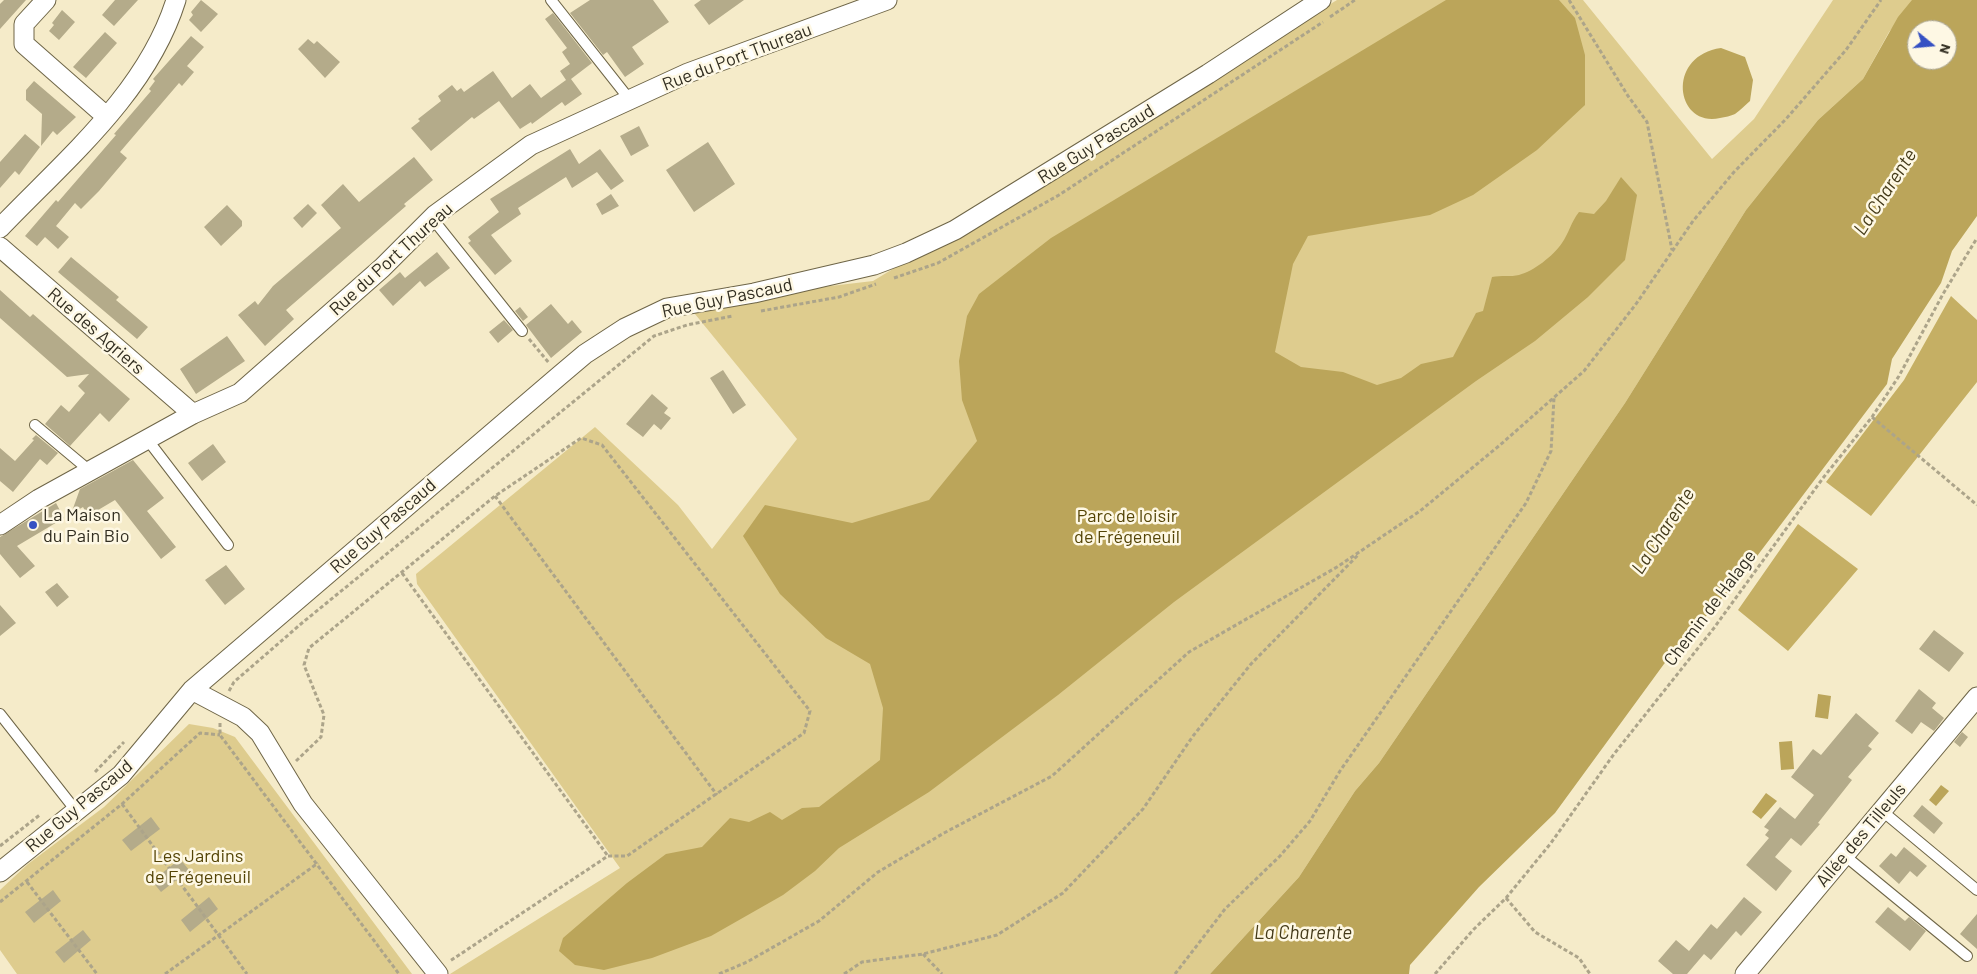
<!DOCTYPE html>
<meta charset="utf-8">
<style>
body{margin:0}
#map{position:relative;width:1977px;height:974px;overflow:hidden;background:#f5ebc9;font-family:Barlow,sans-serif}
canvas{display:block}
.north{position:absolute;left:1907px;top:20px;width:50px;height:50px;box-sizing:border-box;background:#fef8e4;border:1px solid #aca796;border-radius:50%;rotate:107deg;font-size:14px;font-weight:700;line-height:20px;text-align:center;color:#322e21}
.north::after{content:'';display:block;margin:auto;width:18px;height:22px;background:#3651c3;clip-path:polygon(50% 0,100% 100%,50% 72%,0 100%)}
</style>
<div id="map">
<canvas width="1977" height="974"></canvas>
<div class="north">N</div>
</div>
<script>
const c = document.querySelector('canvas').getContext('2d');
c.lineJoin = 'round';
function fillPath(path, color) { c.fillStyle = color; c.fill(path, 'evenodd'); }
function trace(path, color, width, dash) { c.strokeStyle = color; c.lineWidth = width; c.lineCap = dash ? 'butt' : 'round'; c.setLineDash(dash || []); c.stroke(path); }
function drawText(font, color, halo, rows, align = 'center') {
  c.font = font + ' Barlow,sans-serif'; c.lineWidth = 5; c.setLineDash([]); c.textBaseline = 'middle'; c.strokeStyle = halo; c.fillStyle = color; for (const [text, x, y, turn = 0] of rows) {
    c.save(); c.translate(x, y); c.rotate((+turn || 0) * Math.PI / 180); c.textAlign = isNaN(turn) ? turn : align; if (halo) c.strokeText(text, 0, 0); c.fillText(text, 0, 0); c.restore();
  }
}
const green = new Path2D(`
 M 1337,0 L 1583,0 L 1712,159 L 1754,119 L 1833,0 L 1918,0 L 1889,32 L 1863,79 L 1818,120 L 1746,210 L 1625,403 L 1379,763 L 1355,791 L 1299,877 L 1210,974 L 450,974 L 620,868 L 417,584 L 416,574 L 595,427 L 678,505 L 712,549 L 797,439 L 686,303 L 873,281 Z
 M 189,724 L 213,728 L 235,737 L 412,974 L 17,974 L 0,950 L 0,890 L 28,864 L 104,807 Z`);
const forest = new Path2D(`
 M 1951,296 L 1977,320 L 1977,382 L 1871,516 L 1826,482 L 1904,380 Z
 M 1798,524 L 1858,569 L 1788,651 L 1738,610 Z`);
const water = new Path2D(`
 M 1446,0 L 1559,0 L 1575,18 L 1585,55 L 1585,105 L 1537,150 L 1473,195 L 1430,215 L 1308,236 L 1293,264 L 1275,352 L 1301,367 L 1343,372 L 1377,385 L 1401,378 L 1421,364 L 1453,357 L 1476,313 L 1483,311 L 1492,277 C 1501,275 1511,277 1519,275 C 1534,271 1553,256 1562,243 C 1569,233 1571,222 1579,212 L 1594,214 L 1606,201 L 1621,177 L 1637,195 L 1625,260 L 1588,297 L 1535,341 L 1476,381 L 1174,602 L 1058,695 L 929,792 L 839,848 L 815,871 L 783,895 L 711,936 L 652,958 L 604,970 L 575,965 L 559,951 L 563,938 L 627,883 L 666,854 L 702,847 L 730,818 L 749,822 L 770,812 L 782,820 L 802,808 L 819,807 L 880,760 L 883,708 L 870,664 L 826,638 L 780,594 L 743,536 L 765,505 L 852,523 L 929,500 L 977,441 L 962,400 L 959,361 L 967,316 L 979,294 L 1051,238 Z
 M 1912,0 L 1977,0 L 1977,216 L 1952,251 L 1941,283 L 1892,359 L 1887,384 L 1745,572 L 1664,664 L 1555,813 L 1479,887 L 1410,965 L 1409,974 L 1210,974 L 1299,877 L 1355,791 L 1379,763 L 1625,403 L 1746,210 L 1818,120 L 1863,79 L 1898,17 ZM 1917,30 L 1947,30 L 1947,60 L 1917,60 Z
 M 1721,48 L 1745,57 L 1753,80 L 1750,101 C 1745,105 1741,110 1735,114 C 1731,116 1725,117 1720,118 C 1676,128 1665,56 1721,48 Z
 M 1818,694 L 1831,696 L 1828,719 L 1815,717 Z
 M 1792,741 L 1794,769 L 1781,770 L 1779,742 Z
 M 1941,785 L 1949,791 L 1936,806 L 1929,800 Z
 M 1766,793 L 1777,801 L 1761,819 L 1752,812 Z`);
const building = new Path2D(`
 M 4,0 L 26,0 L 0,29 L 0,4 Z
 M 115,0 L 138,0 L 114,26 L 102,15 Z
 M 201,0 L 218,14 L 201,32 L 189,20 L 193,15 L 191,12 Z
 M 590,0 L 653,0 L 669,22 L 632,47 L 644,64 L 625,77 L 607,52 L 603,55 L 570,13 Z
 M 701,0 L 744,0 L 709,25 L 694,5 Z
 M 62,10 L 75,22 L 59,40 L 49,31 L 54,25 L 52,23 Z
 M 553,13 L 592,63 L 571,79 L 582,94 L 565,106 L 562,102 L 532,124 L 531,122 L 520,129 L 499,101 L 474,119 L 472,117 L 431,151 L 411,128 L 420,121 L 418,119 L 441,101 L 438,96 L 452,85 L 457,91 L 461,88 L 464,92 L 493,71 L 512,98 L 530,84 L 541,98 L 566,80 L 560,71 L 570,64 L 562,52 L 567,48 L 545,19 Z
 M 105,32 L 117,43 L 86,78 L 73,67 Z
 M 191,36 L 204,47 L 187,66 L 194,72 L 182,86 L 179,83 L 120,152 L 127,158 L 99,191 L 81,209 L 75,203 L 56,226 L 69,237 L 58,249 L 45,237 L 37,246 L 25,236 L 56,200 L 58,202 L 116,135 L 114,134 L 151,91 L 149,89 L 155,81 L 153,79 Z
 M 308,39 L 314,44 L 317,41 L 340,62 L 325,78 L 298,49 Z
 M 34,81 L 76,117 L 57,135 L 53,131 L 41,146 L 42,114 L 26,100 L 26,90 Z
 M 639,126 L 649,146 L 631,156 L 620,136 Z
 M 25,134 L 40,147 L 19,175 L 15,171 L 0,188 L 0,162 Z
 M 708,142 L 735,184 L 694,212 L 666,170 Z
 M 570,149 L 579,164 L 600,149 L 624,181 L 611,190 L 597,172 L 572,188 L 566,177 L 518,208 L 521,214 L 491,235 L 512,261 L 495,275 L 468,243 L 471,241 L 468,237 L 499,212 L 490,199 Z
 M 414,157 L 433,180 L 404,204 L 406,206 L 286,310 L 294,319 L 265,346 L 238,315 L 255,301 L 258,305 L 273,286 L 341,228 L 321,205 L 343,184 L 359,202 Z
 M 611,194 L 619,206 L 602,215 L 596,204 Z
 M 308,204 L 317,213 L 302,228 L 293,218 Z
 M 227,205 L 242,221 L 242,226 L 221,246 L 204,227 Z
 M 437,252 L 450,268 L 425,287 L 420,281 L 393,306 L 379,290 L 400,272 L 405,278 Z
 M 71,257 L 119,297 L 116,300 L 148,327 L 137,339 L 58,272 Z
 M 0,290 L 30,317 L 33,314 L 130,399 L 109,422 L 100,413 L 70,446 L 45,424 L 61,405 L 69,412 L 85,393 L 78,386 L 89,374 L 67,377 L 0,318 Z
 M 551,304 L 568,324 L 572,320 L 582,332 L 551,358 L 526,325 Z
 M 520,307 L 528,317 L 523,321 L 515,311 Z
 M 504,320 L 513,330 L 498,343 L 489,332 Z
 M 227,336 L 245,361 L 196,394 L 180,369 Z
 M 723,370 L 746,405 L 733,414 L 710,378 Z
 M 652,394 L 668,408 L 664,413 L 671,418 L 661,430 L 654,424 L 643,437 L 626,424 Z
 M 36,435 L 58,453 L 47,465 L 40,459 L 13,492 L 0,481 L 0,448 L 15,461 L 34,440 L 32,439 Z
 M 213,444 L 226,462 L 202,481 L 188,463 Z
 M 133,460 L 164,498 L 147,511 L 176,547 L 161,559 L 115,500 L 88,516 L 83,507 L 71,514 L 80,489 Z
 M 56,503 L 64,518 L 17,546 L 35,566 L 20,578 L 0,554 L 0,537 Z
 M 226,565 L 245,589 L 225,605 L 205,580 Z
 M 57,583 L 69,597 L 57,607 L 45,592 Z
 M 0,605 L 16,623 L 0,636 Z
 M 1934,630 L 1964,653 L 1949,672 L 1919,649 Z
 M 1919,689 L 1936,703 L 1932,708 L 1944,718 L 1934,731 L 1921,722 L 1912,734 L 1895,721 Z
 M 1856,713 L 1879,733 L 1868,746 L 1872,749 L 1848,777 L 1852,780 L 1818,823 L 1820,824 L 1801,846 L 1791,838 L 1775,857 L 1792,871 L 1776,891 L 1746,865 L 1769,838 L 1765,835 L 1769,830 L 1764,827 L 1780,807 L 1795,819 L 1814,795 L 1791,777 L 1813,749 L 1821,755 Z
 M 1962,732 L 1968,737 L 1960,747 L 1954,742 Z
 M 1922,805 L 1943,823 L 1934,834 L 1913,816 Z
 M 151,817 L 160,829 L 131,851 L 122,840 Z
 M 1904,847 L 1927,866 L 1917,877 L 1910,871 L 1899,884 L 1879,866 L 1891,853 L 1896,857 Z
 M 180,859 L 189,870 L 161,892 L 152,881 Z
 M 53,890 L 61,901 L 34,923 L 25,912 Z
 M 209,897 L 218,909 L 190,932 L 181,920 Z
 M 1744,897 L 1762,912 L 1741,936 L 1736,931 L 1711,960 L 1704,954 L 1687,974 L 1673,974 L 1658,961 L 1676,940 L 1689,951 L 1711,924 L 1717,929 Z
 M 1888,907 L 1905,921 L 1909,917 L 1926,931 L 1910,951 L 1875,922 Z
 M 1977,914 L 1977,949 L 1960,934 Z
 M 83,930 L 91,940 L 64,963 L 55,952 Z`);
const path = new Path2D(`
 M 1569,0 L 1628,96 L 1647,122 L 1672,250
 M 1330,17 L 1355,0
 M 894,278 L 938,263 L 1059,195 L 1323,22
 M 761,311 L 839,297 L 876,284
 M 529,339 L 549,363
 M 1872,417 L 1977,505
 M 495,496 L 717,795
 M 402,573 L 608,856
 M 229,691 L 234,682 L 302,623 L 654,336 L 687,325 L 733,316
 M 220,723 L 220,735 L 399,974
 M 296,761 L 321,737 L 324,715 L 304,665 L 309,648 L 495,496 L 581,438 L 602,445 L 810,711 L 804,733 L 627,856 L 608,856 L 450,961
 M 95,772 L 124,742
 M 122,804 L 247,974
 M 0,846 L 41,814
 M 27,882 L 97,974
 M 1506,898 L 1535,932 L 1579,958 L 1590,974
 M 0,902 L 122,804 L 200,733 L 220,735
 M 923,954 L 942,974
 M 165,974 L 318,863
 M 719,974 L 747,962 L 819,921 L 878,872 L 944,833 L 1052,776 L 1189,652 L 1337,567 L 1420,511 L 1500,445 L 1584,371 L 1636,304 L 1693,221 L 1734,172 L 1786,119 L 1846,50 L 1881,0
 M 844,974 L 862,962 L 923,954 L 997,935 L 1063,893 L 1143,809 L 1193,736 L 1251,664 L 1358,555
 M 1175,974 L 1225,909 L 1280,856 L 1310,821 L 1340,771 L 1526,503 L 1551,451 L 1554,398
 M 1435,974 L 1473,930 L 1506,898 L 1551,843 L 1614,754 L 1714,628 L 1823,478 L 1872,417 L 1899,376 L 1943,294 L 1977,238`);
const service = new Path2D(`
 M 551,0 L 630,100
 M 432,218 L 522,331
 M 35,425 L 90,471
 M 147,439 L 228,545
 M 0,714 L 77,812
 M 1881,810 L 1977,890
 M 1844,855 L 1967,956`);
const minor = new Path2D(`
 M 46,0 L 24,24 L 24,44 L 107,117
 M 0,228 C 65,160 147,93 176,0
 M 0,247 L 193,414
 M 0,525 L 39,499 L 193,414 L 240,393 L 382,268 L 435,215 L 531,145 L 688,73 L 887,0
 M 192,690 L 243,717 L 260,733 L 303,804 L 438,974
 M 0,872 L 121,775 L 192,690 L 559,376 L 585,354 L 625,328 L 667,308 L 754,293 L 874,265 L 906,253 L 955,230 L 1208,74 L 1321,0
 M 1745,974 L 1977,697`);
const markers = [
 [33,525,5,"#3651c3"]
];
const streetNames = [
 ["Rue du Port Thureau",737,57,-21],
 ["Rue Guy Pascaud",1096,144,-32],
 ["Rue du Port Thureau",391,259,-42],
 ["Rue Guy Pascaud",727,298,-12],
 ["Rue des Agriers",96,331,41],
 ["Rue Guy Pascaud",383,526,-41],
 ["Chemin de Halage",1710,608,-53],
 ["Rue Guy Pascaud",79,806,-40],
 ["Allée des Tilleuls",1861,835,-50]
];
const poiNames = [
 ["La Maison",43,515],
 ["du Pain Bio",43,536]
];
const parkNames = [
 ["Parc de loisir",1127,516],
 ["de Frégeneuil",1127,537],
 ["Les Jardins",198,856],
 ["de Frégeneuil",198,877]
];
const waterNames = [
 ["La Charente",1885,192,-57],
 ["La Charente",1663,531,-57],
 ["La Charente",1303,933]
];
fillPath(green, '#decc8e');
fillPath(forest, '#c5af64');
fillPath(water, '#bba55a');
fillPath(building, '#b4ab8a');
trace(service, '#6e6547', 12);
trace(minor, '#6e6547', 21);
trace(path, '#aca48a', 3, [4, 2.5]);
trace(service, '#fff', 10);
trace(minor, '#fff', 19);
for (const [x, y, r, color] of markers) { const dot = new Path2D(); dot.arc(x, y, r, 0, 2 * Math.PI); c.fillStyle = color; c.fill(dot); trace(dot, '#fef8e4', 2); }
drawText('18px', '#322e21', '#fef8e4', streetNames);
drawText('18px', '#322e21', '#fef8e4', poiNames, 'left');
drawText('18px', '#544406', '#fef8e4', parkNames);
drawText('italic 19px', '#443a19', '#fef8e4', waterNames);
</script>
